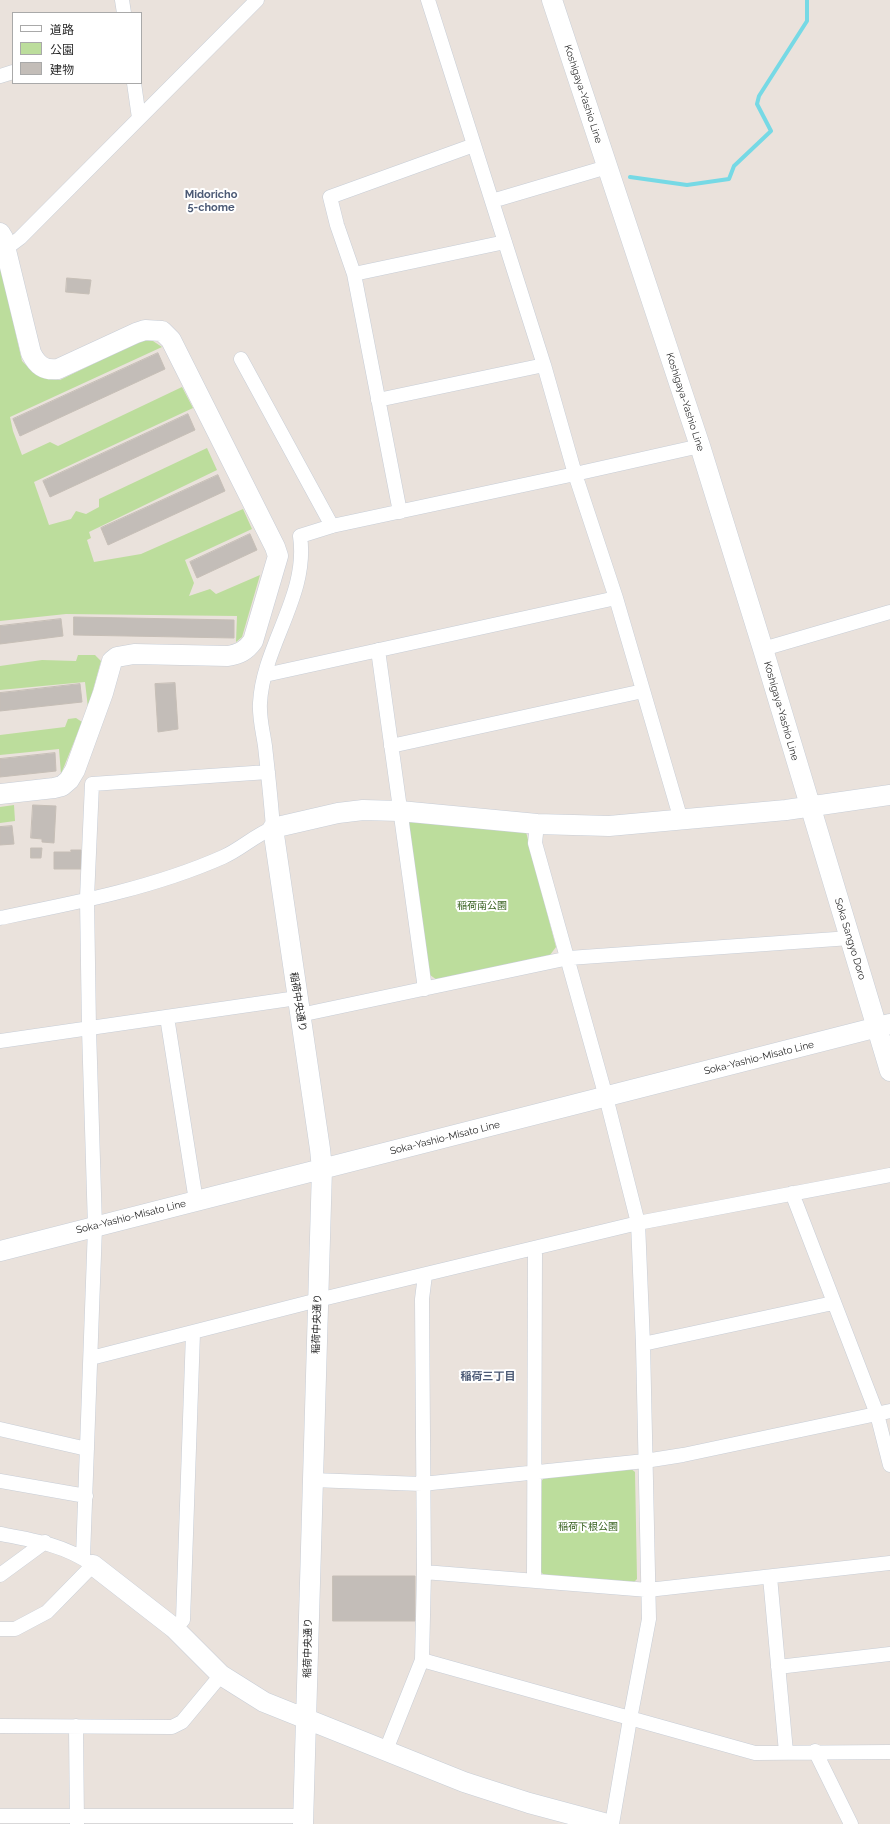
<!DOCTYPE html>
<meta charset="utf-8">
<style>
body{margin:0}
#map{position:relative;width:890px;height:1824px;overflow:hidden;background:#eae2dc;font-family:Raleway,"Noto Sans JP",sans-serif}
canvas{display:block}
.legend{position:absolute;left:12px;top:12px;width:130px;height:72px;box-sizing:border-box;background:#fff;border:1px solid #a9a9a9;margin:0;padding:5px 7px;list-style:none;font-size:12px;color:#292929}
.legend li{display:flex;align-items:center;gap:8px;height:20px}
.legend b{width:20px;border:1px solid #a9a9a9}
</style>
<div id="map">
<canvas width="890" height="1824"></canvas>
<ul class="legend">
<li><b style="height:5px;background:#fff"></b>道路</li>
<li><b style="height:11px;background:#bcdd9c"></b>公園</li>
<li><b style="height:11px;background:#c3bdb8"></b>建物</li>
</ul>
</div>
<script>
const c = document.querySelector('canvas').getContext('2d');
c.lineJoin = 'round';
function fillPath(path, color) { c.fillStyle = color; c.fill(path, 'evenodd'); }
function trace(path, color, width, dash) { c.strokeStyle = color; c.lineWidth = width; c.lineCap = dash ? 'butt' : 'round'; c.setLineDash(dash || []); c.stroke(path); }
function drawText(font, color, halo, rows, align = 'center') {
  c.font = font + ' Raleway,"Noto Sans JP",sans-serif'; c.lineWidth = 4; c.setLineDash([]); c.textBaseline = 'middle'; c.strokeStyle = halo; c.fillStyle = color; for (const [text, x, y, turn = 0] of rows) {
    c.save(); c.translate(x, y); c.rotate((+turn || 0) * Math.PI / 180); c.textAlign = isNaN(turn) ? turn : align; if (halo) c.strokeText(text, 0, 0); c.fillText(text, 0, 0); c.restore();
  }
}
const green = new Path2D(`
 M 0,264 L 22,361 L 33,372 L 44,378 L 60,380 L 142,340 L 153,341 L 162,347 L 10,417 L 13,431 L 22,455 L 50,442 L 58,446 L 182,387 L 193,408 L 34,482 L 49,525 L 71,519 L 76,511 L 86,514 L 99,507 L 99,499 L 207,448 L 217,470 L 89,532 L 91,538 L 87,540 L 94,562 L 141,554 L 243,509 L 252,529 L 185,560 L 194,583 L 189,596 L 210,589 L 216,594 L 260,575 L 242,637 L 236,642 L 237,616 L 66,614 L 0,621 Z
 M 78,655 L 95,655 L 101,661 L 88,708 L 85,682 L 0,690 L 0,666 L 42,660 L 76,661 Z
 M 76,718 L 82,722 L 61,774 L 59,749 L 0,755 L 0,735 L 65,727 L 68,719 Z
 M 14,805 L 15,821 L 0,823 L 0,807 Z
 M 412,820 L 526,832 L 556,947 L 550,955 L 437,980 L 430,975 L 408,825 Z
 M 630,1468 L 635,1472 L 637,1579 L 634,1582 L 544,1575 L 539,1570 L 539,1484 L 544,1478 Z`);
const stream = new Path2D(`
 M 630,177 L 687,185 L 729,179 L 734,166 L 771,131 L 757,104 L 759,96 L 807,21 L 807,0`);
const building = new Path2D(`
 M 67,278 L 91,280 L 89,294 L 66,292 Z
 M 158,353 L 165,369 L 20,436 L 13,419 Z
 M 188,414 L 195,430 L 50,497 L 43,481 Z
 M 218,475 L 225,491 L 108,545 L 101,528 Z
 M 250,534 L 257,550 L 197,578 L 190,562 Z
 M 74,617 L 234,620 L 234,638 L 74,635 Z
 M 61,619 L 63,636 L 0,644 L 0,626 Z
 M 175,683 L 178,729 L 158,732 L 155,684 Z
 M 80,684 L 82,702 L 0,711 L 0,693 Z
 M 55,753 L 56,771 L 0,777 L 0,759 Z
 M 33,805 L 56,806 L 54,843 L 42,842 L 42,839 L 31,838 Z
 M 12,826 L 14,844 L 0,845 L 0,827 Z
 M 31,848 L 42,848 L 41,858 L 31,858 Z
 M 71,850 L 81,850 L 81,869 L 54,869 L 54,852 L 71,852 Z
 M 333,1576 L 415,1576 L 415,1621 L 333,1621 Z`);
const street = new Path2D(`
 M 122,0 L 124,13
 M 428,0 L 544,365 L 575,474 L 616,598 L 681,820
 M 0,76 L 13,72
 M 134,83 L 139,118
 M 492,201 L 607,167
 M 5,245 L 12,244 L 20,238 L 257,0
 M 354,274 L 505,242
 M 241,359 L 332,526
 M 378,400 L 544,365
 M 400,512 L 354,274 L 337,225 L 330,197 L 474,145
 M 763,649 L 890,612
 M 378,650 L 425,989
 M 265,675 L 616,598
 M 391,746 L 643,691
 M 537,824 L 535,843 L 606,1097 L 638,1223 L 643,1344 L 649,1619 L 630,1719 L 612,1824
 M 0,918 C 75,903 153,888 223,857 C 241,849 255,835 273,828 C 271,800 268,773 265,746 C 263,732 259,717 260,703 C 263,645 309,595 300,536 L 332,526 L 575,474 L 700,446
 M 300,1015 L 569,958 L 850,938
 M 167,1017 L 196,1201
 M 0,1041 L 297,998
 M 792,1193 L 877,1414 L 890,1465
 M 643,1344 L 833,1303
 M 91,1358 L 318,1300 L 638,1223 L 890,1175
 M 0,1429 L 87,1449
 M 312,1480 L 422,1484 L 645,1461 L 683,1455 L 890,1411
 M 0,1481 L 86,1496
 M 0,1534 C 33,1540 65,1545 93,1565 L 47,1612 L 15,1629 L 0,1629
 M 83,1557 L 95,1227 L 89,1029 L 87,898 L 92,784 L 268,772
 M 424,1572 L 648,1590 L 890,1563
 M 0,1575 L 45,1542
 M 770,1577 L 786,1752
 M 534,1580 L 535,1248
 M 174,1628 L 183,1620 L 193,1333
 M 422,1660 L 755,1753 L 890,1752
 M 778,1667 L 890,1654
 M 0,1726 L 172,1727 L 182,1722 L 221,1675
 M 76,1726 L 77,1824
 M 386,1750 L 422,1660 L 424,1572 L 422,1299 L 425,1275
 M 815,1751 L 851,1824
 M 0,1816 L 303,1816`);
const secondary = new Path2D(`
 M 552,0 L 700,446 L 763,649 L 890,1071
 M 0,233 L 3,238 L 31,353 C 37,365 44,371 58,369 L 136,333 L 145,330 L 162,331 L 171,340 L 275,547 L 278,556 L 253,641 C 246,651 239,654 228,656 L 134,654 L 117,657 L 112,661 L 103,693 L 75,770 L 69,780 L 62,786 L 54,788 L 0,794
 M 0,1251 L 890,1024
 M 93,1565 L 174,1628 L 221,1675 L 264,1702 L 464,1782 L 529,1803 L 607,1824
 M 303,1824 L 322,1169 L 320,1149 L 273,828 L 338,813 L 363,810 L 400,811 L 537,824 L 609,826 L 786,810 L 890,795`);
const streetNames = [
 ["Koshigaya-Yashio Line",583,94,72],
 ["Koshigaya-Yashio Line",685,402,72],
 ["Koshigaya-Yashio Line",781,711,74],
 ["Soka Sangyo Doro",850,939,73],
 ["稲荷中央通り",298,1002,81],
 ["Soka-Yashio-Misato Line",759,1058,-14],
 ["Soka-Yashio-Misato Line",445,1138,-14],
 ["Soka-Yashio-Misato Line",131,1217,-14],
 ["稲荷中央通り",317,1324,-88],
 ["稲荷中央通り",308,1648,-89]
];
const parkNames = [
 ["稲荷南公園",482,906],
 ["稲荷下根公園",588,1527]
];
const neighbourhoodNames = [
 ["Midoricho",211,195],
 ["5-chome",211,208],
 ["稲荷三丁目",488,1377]
];
fillPath(green, '#bcdd9c');
trace(stream, '#76d9e5', 4);
fillPath(building, '#c3bdb8');
trace(building, '#c6beb6', 1);
trace(street, '#c7cdd6', 15);
trace(secondary, '#c7cdd6', 21);
trace(street, '#fff', 14);
trace(secondary, '#fff', 20);
drawText('10px', '#292929', '#fff', streetNames);
drawText('10px', '#37611f', '#fff', parkNames);
drawText('bold 11px', '#4d5b76', '#fff', neighbourhoodNames);
</script>
